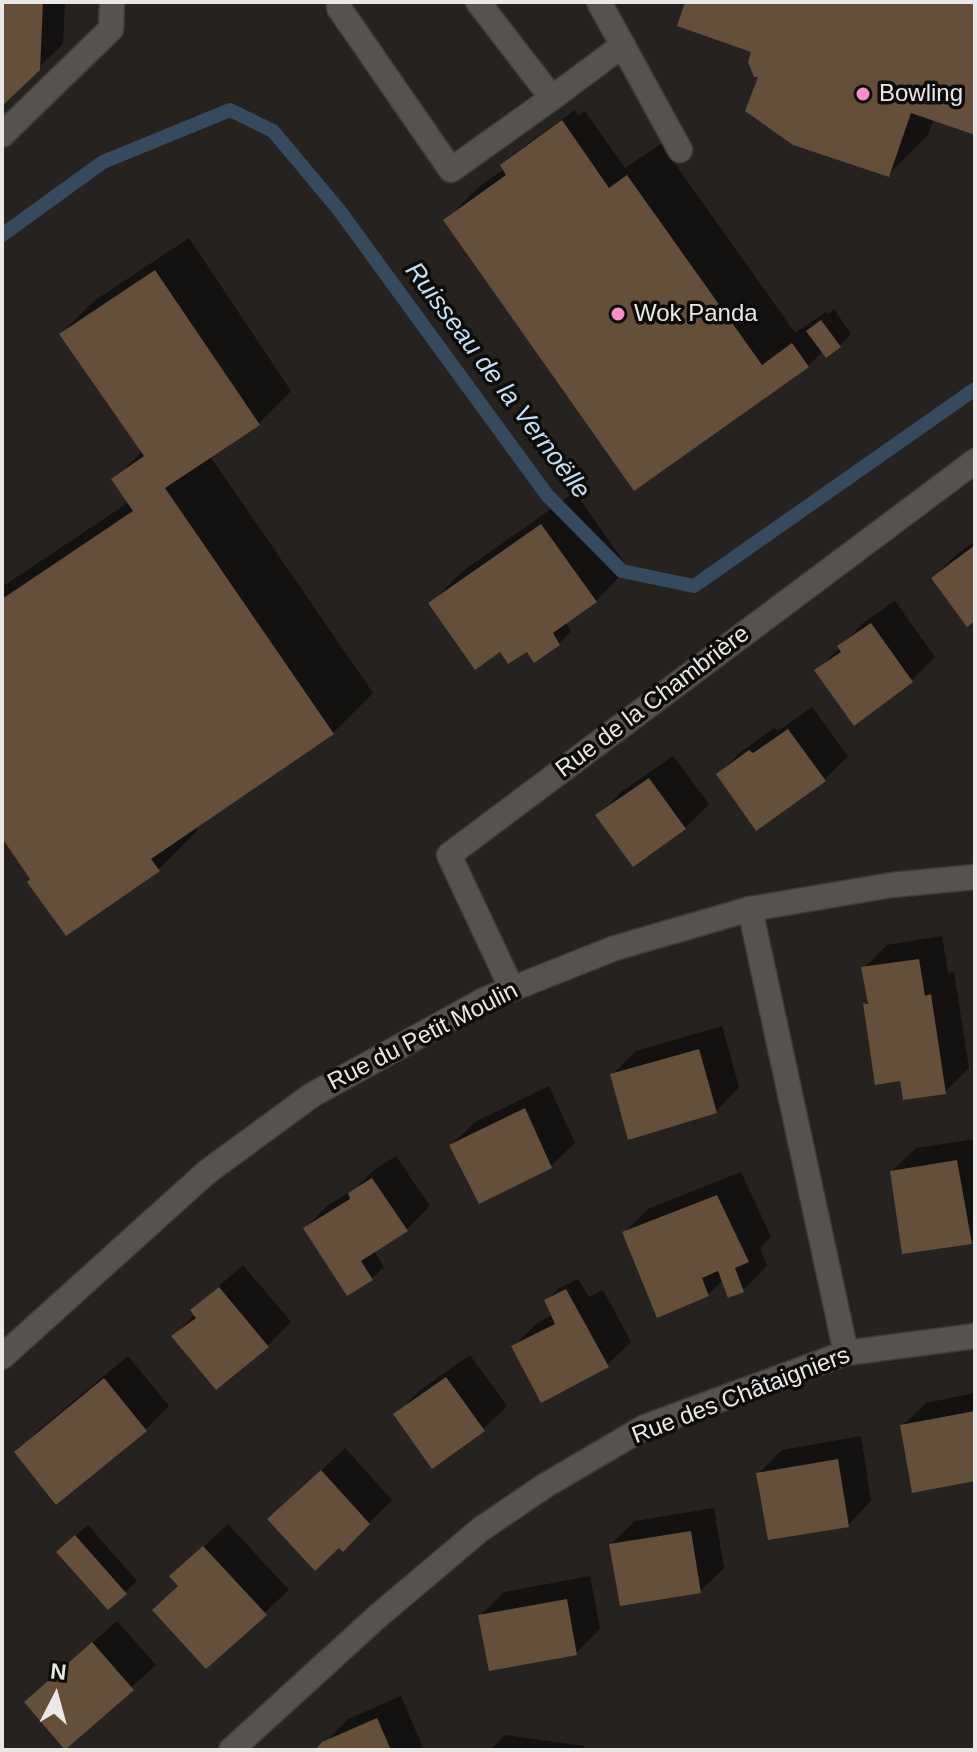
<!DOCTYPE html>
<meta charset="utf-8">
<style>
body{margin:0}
#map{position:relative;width:977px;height:1752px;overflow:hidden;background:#25221f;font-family:Arial,sans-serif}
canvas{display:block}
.frame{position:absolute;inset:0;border:4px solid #eae8e6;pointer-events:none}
.north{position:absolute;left:16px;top:1656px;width:80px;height:80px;-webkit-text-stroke:6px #0d0c0a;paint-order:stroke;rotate:6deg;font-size:22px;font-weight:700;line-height:32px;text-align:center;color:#eae8e6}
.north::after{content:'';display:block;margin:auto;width:28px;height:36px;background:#eae8e6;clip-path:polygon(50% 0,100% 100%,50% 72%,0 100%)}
</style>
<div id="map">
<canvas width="977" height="1752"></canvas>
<div class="frame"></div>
<div class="north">N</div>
</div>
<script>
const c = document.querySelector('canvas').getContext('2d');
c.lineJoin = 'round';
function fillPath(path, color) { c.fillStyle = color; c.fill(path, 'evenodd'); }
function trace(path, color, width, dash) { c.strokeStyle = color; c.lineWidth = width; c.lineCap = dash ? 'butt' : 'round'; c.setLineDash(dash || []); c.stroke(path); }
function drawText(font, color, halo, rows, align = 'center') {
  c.font = font + ' Arial,sans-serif'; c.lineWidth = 7; c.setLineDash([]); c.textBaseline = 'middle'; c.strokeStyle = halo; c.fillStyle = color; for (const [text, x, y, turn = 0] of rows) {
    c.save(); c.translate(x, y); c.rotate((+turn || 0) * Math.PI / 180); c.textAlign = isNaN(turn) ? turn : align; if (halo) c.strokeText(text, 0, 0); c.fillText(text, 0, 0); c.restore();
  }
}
const shadow = new Path2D(`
 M 2,2 L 65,2 L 63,44 L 2,103 Z
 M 687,2 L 975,2 L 975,133 L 934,118 L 928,135 L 888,175 L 761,76 L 753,51 Z
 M 575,110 L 578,116 L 585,111 L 625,168 L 661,144 L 795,333 L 826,312 L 828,314 L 834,309 L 851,334 L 839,346 L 823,351 L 808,366 L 634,488 L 446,220 L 479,187 L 504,169 L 502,165 L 514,154 Z
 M 189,238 L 291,391 L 258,424 L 210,456 L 373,693 L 333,733 L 196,826 L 198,830 L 158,870 L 33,879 L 2,834 L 2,587 L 129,502 L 114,479 L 143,451 L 61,334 L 94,301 Z
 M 575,492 L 628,568 L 596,601 L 565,622 L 571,631 L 559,643 L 535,660 L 529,652 L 500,650 L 430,604 L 463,571 Z
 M 975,541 L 975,618 L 933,578 L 957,554 Z
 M 895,601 L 935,657 L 912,680 L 854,723 L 817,671 L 863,623 Z
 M 812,707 L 848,756 L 825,779 L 718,774 L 742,751 L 774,728 L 778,731 Z
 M 673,756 L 709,804 L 685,828 L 633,864 L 598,816 L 621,792 Z
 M 942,936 L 948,973 L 954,972 L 969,1068 L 945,1092 L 902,1078 L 865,1004 L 869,1000 L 864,968 L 887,945 Z
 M 722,1026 L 739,1087 L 716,1111 L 612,1075 L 636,1051 Z
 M 549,1086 L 575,1143 L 551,1166 L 451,1145 L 475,1122 Z
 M 975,1139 L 975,1238 L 971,1243 L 892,1171 L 916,1148 Z
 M 396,1156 L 430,1206 L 406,1230 L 374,1251 L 384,1267 L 372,1278 L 347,1294 L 305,1228 L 328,1205 L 356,1188 L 374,1170 Z
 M 741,1172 L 771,1237 L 760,1248 L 767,1266 L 743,1290 L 724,1279 L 708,1295 L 624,1233 L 648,1209 Z
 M 243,1265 L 291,1322 L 268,1345 L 216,1387 L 174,1336 L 195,1314 L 192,1310 Z
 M 578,1279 L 589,1297 L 603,1290 L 631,1342 L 607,1365 L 514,1346 L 537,1323 L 553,1315 L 546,1301 L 558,1289 Z
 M 470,1355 L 507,1406 L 483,1429 L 396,1415 L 419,1391 Z
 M 128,1356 L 169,1406 L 146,1429 L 57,1502 L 16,1452 L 40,1429 Z
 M 975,1393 L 975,1479 L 902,1426 L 926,1403 Z
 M 861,1436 L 871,1501 L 848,1525 L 758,1474 L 782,1450 Z
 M 345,1448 L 392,1500 L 343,1549 L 270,1519 Z
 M 714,1508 L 724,1568 L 700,1591 L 611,1544 L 635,1521 Z
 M 228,1524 L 289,1590 L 206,1666 L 180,1585 L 172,1576 Z
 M 88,1525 L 137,1581 L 125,1592 L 70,1540 Z
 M 590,1576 L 600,1629 L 576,1653 L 480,1616 L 504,1592 Z
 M 117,1621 L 156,1665 L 65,1747 L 50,1679 Z
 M 401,1696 L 424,1750 L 318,1750 L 348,1719 Z
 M 505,1735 L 584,1746 L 584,1750 L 490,1750 Z`);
const stream = new Path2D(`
 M 2,235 L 103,162 L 230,110 L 273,131 L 339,210 L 547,495 L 622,571 L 694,586 L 975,389`);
const building = new Path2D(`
 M 2,2 L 43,2 L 40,70 L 2,106 Z
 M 685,2 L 975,2 L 975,135 L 911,113 L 889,177 L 793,145 L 745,111 L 758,77 L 754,77 L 748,62 L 751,52 L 677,26 Z
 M 562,120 L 609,188 L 627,175 L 762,365 L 792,343 L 809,367 L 634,491 L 443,220 L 506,175 L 500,165 Z
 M 155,270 L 260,425 L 165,488 L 334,734 L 151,859 L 160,871 L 66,936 L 27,882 L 30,879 L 2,838 L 2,599 L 133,511 L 111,479 L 144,456 L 59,334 Z
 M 821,320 L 841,347 L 826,358 L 806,331 Z
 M 541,524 L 597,602 L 553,633 L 560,645 L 534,663 L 527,652 L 508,664 L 500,652 L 475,670 L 428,603 Z
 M 975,545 L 975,621 L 967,627 L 931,578 Z
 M 871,623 L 913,682 L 854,726 L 814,670 L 841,652 L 837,646 Z
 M 788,729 L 826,781 L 756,831 L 716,774 L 749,750 L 753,753 Z
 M 649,778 L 686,829 L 633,867 L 595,815 Z
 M 919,959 L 925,996 L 931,994 L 946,1094 L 903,1100 L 900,1081 L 875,1085 L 863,1003 L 868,1004 L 861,967 Z
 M 699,1049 L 717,1113 L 628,1140 L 610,1074 Z
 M 525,1108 L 552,1168 L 479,1204 L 449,1145 Z
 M 957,1160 L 972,1244 L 902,1254 L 890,1171 Z
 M 372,1178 L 408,1231 L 361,1261 L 373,1280 L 347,1296 L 303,1228 L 350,1199 L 348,1193 Z
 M 717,1195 L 749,1262 L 735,1268 L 744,1292 L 728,1298 L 718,1271 L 702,1278 L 709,1296 L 657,1318 L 622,1232 Z
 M 219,1287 L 269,1347 L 216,1390 L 171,1336 L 196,1318 L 190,1310 Z
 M 566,1289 L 609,1367 L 541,1403 L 511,1346 L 555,1324 L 544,1300 Z
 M 446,1377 L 485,1431 L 432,1469 L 393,1414 Z
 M 104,1378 L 147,1431 L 56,1505 L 14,1452 Z
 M 975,1411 L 975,1481 L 912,1493 L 900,1425 Z
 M 838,1459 L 849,1527 L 768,1540 L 756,1473 Z
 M 321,1470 L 370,1524 L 343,1552 L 339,1548 L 315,1571 L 267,1519 Z
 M 691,1531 L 701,1593 L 620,1606 L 609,1544 Z
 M 75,1535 L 127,1594 L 108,1610 L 56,1552 Z
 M 203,1546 L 267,1615 L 206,1669 L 152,1610 L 178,1586 L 169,1576 Z
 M 567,1599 L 577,1655 L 489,1671 L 478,1615 Z
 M 92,1642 L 134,1690 L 65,1750 L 24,1702 Z
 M 377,1718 L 391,1750 L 315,1750 L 322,1742 Z`);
const lane = new Path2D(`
 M 339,2 L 339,8 L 451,170 L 552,98
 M 478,2 L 552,98 L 623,45
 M 2,135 L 111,29 L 112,2`);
const street = new Path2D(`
 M 599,2 L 680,150
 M 750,909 L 846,1353
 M 512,989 L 449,855 L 975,461
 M 231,1750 L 378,1616 L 481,1529 L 546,1485 L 645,1427 L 846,1353 L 975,1336`);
const secondary = new Path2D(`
 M 2,1357 L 207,1172 L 312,1095 L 484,1000 L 615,948 L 750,909 L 892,885 L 975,877`);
const markers = [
 [863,94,8,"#f98fc9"],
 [618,314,8,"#f98fc9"]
];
const poiNames = [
 ["Bowling",879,94],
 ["Wok Panda",634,314]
];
const streetNames = [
 ["Rue de la Chambrière",653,702,-37],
 ["Rue du Petit Moulin",423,1037,-27],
 ["Rue des Châtaigniers",741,1396,-21]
];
const waterNames = [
 ["Ruisseau de la Vernoëlle",497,381,53]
];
fillPath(shadow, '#0007');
trace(stream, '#364a5e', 14);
fillPath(building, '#634f3a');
trace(lane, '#3e3c3a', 27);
trace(street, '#3e3c3a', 27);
trace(secondary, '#3e3c3a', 27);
trace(lane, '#55524f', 24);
trace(street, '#55524f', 24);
trace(secondary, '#55524f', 24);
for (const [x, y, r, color] of markers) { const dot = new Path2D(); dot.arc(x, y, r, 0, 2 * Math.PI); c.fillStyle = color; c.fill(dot); trace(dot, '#0d0c0a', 3); }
drawText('24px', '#eae8e6', '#0d0c0a', poiNames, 'left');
drawText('24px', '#eae8e6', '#0d0c0a', streetNames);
drawText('italic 26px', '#c6def7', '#0d0c0a', waterNames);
</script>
